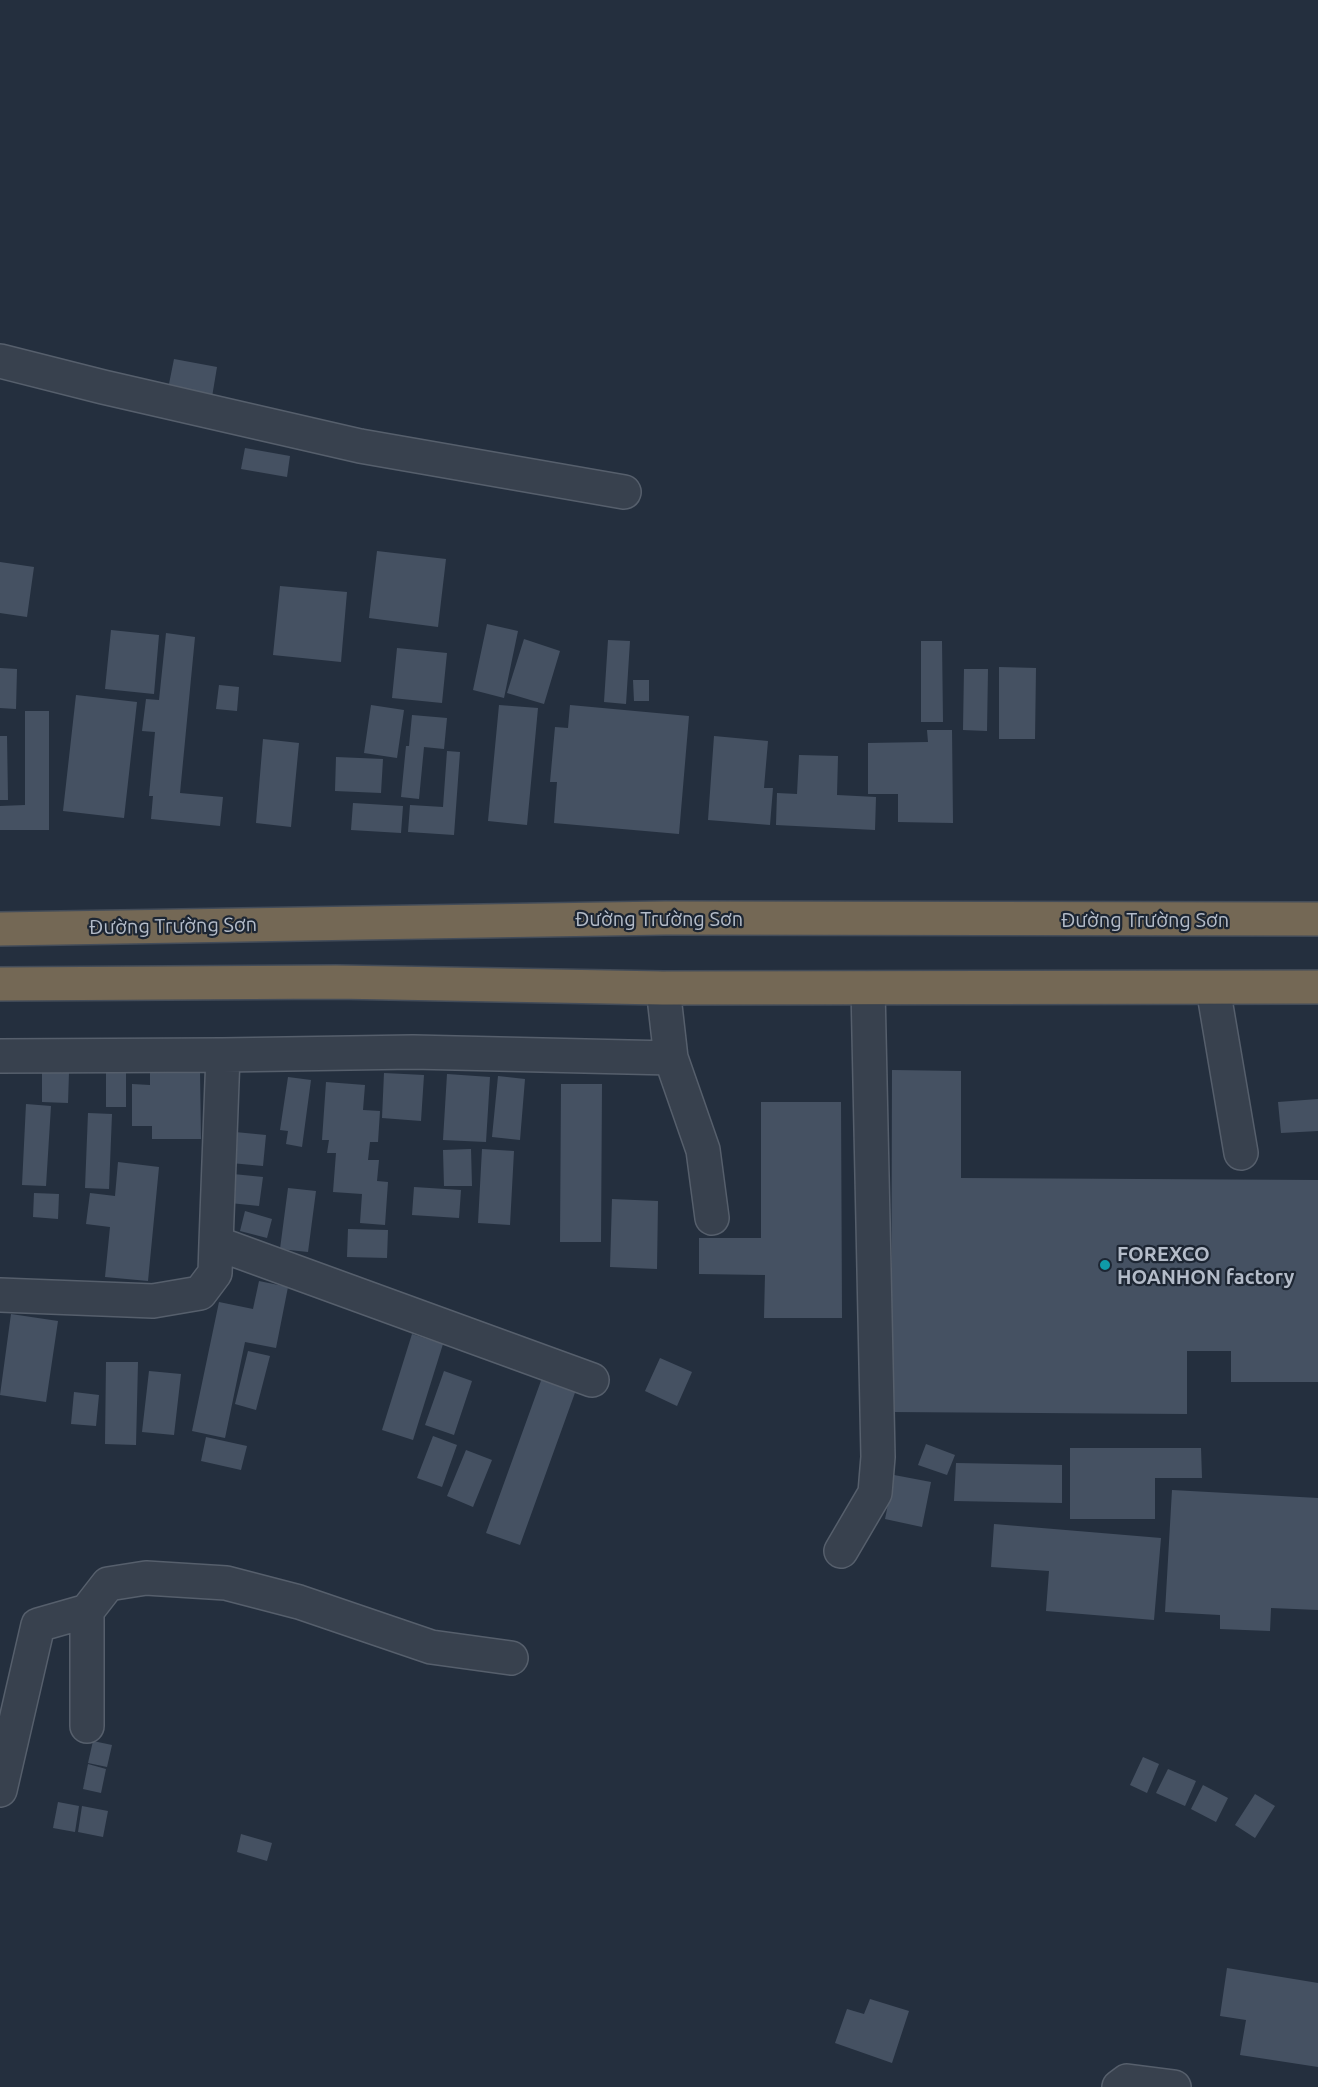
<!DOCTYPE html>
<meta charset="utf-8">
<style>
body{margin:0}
canvas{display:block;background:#242f3e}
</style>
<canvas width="1318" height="2087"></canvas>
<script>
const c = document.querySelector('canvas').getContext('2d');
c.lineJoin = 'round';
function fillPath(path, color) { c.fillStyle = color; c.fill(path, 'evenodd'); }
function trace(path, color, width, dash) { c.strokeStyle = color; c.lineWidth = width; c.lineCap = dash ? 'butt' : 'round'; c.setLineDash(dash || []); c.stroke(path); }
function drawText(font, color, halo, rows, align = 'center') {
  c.font = font + ' Ubuntu,sans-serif'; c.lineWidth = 4.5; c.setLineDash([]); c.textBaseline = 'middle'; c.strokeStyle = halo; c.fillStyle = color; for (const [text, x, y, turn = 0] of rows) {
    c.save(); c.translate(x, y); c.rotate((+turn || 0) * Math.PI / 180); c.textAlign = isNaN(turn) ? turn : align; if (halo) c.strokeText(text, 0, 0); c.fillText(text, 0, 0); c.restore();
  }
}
const building = new Path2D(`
 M 174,359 L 217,367 L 212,397 L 168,389 Z
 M 245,448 L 290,456 L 287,477 L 241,469 Z
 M 377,551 L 446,559 L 438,627 L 369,618 Z
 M 0,562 L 34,567 L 27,617 L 0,613 Z
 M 280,586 L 347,592 L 341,662 L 273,655 Z
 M 487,624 L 518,631 L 504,698 L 473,690 Z
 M 111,630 L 159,635 L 154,694 L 105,689 Z
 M 166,633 L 195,637 L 180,793 L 223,797 L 220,826 L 151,819 L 153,796 L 149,796 L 155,732 L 142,731 L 146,699 L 159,700 Z
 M 524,639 L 560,651 L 544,704 L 507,693 Z
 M 608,640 L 630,641 L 626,704 L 604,702 Z
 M 921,641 L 942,641 L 943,722 L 921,722 Z
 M 397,648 L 447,653 L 442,703 L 392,698 Z
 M 999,667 L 1036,668 L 1035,739 L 999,739 Z
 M 0,668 L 17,669 L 16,709 L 0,708 Z
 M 964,669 L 988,669 L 987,731 L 963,730 Z
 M 633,680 L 649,680 L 649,701 L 634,701 Z
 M 219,685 L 239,687 L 237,711 L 216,709 Z
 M 76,695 L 137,702 L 124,818 L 63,811 Z
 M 371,705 L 404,710 L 397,758 L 364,753 Z
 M 499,705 L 538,708 L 527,825 L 488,821 Z
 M 570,705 L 689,716 L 679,834 L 554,823 L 557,782 L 550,782 L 555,727 L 568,728 Z
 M 25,711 L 49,711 L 49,830 L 0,830 L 0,806 L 25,805 Z
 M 412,715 L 447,718 L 444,749 L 424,747 L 419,799 L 401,797 L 406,746 L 409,746 Z
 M 927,730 L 952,730 L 953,823 L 898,822 L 898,794 L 868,794 L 868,743 L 928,742 Z
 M 0,736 L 7,736 L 8,800 L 0,800 Z
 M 714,736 L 768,741 L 764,788 L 773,788 L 770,825 L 708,820 Z
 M 263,739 L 299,743 L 291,827 L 256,823 Z
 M 447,751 L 460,752 L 454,835 L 408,832 L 410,805 L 443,807 Z
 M 799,755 L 838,756 L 837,795 L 876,797 L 875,830 L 776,825 L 777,793 L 797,794 Z
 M 336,757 L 383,759 L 381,793 L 335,791 Z
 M 353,803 L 403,806 L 401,833 L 351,830 Z
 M 126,1066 L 126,1107 L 106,1107 L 106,1067 Z
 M 892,1070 L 961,1071 L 961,1178 L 1318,1180 L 1318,1382 L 1231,1382 L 1231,1351 L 1187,1351 L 1187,1414 L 891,1412 Z
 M 42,1071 L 69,1072 L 68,1103 L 42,1102 Z
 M 200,1071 L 201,1139 L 152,1139 L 152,1126 L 132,1126 L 132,1084 L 150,1085 L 150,1072 Z
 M 384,1073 L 424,1075 L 421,1121 L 382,1118 Z
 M 447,1074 L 490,1077 L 486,1142 L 443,1140 Z
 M 498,1076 L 525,1079 L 520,1140 L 492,1137 Z
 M 288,1077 L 311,1080 L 302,1147 L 286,1144 L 288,1131 L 280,1130 Z
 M 326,1082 L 365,1085 L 363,1110 L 380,1111 L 378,1142 L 370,1142 L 368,1160 L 379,1160 L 377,1181 L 388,1182 L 385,1225 L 360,1223 L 362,1194 L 333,1192 L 336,1153 L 327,1153 L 329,1140 L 322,1140 Z
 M 561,1084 L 602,1084 L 601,1242 L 560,1242 Z
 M 1318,1099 L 1318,1131 L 1281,1133 L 1278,1102 Z
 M 761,1102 L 841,1102 L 842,1318 L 764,1318 L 765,1275 L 699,1274 L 699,1238 L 761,1238 Z
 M 26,1104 L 51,1106 L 46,1186 L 22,1185 Z
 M 88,1113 L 112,1114 L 109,1189 L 85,1188 Z
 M 235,1132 L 266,1135 L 263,1166 L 231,1163 Z
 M 471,1149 L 472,1186 L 444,1186 L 443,1150 Z
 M 482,1149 L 514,1151 L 510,1225 L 478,1223 Z
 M 118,1162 L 159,1167 L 148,1281 L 105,1277 L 110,1227 L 86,1224 L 90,1193 L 115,1196 Z
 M 233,1174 L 263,1177 L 259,1206 L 230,1203 Z
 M 414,1187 L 461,1190 L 459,1218 L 412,1215 Z
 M 288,1188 L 316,1191 L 308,1252 L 280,1249 Z
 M 34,1193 L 59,1194 L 58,1219 L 33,1217 Z
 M 612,1199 L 658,1201 L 657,1269 L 610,1267 Z
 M 245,1211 L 272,1219 L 267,1238 L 240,1231 Z
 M 348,1229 L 388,1230 L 387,1258 L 347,1257 Z
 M 259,1281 L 288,1287 L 276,1348 L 245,1342 L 225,1438 L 192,1431 L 219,1302 L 253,1309 Z
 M 11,1314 L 58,1321 L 46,1402 L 0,1395 Z
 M 412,1334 L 443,1344 L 413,1440 L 382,1430 Z
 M 248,1351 L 270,1356 L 256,1410 L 235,1404 Z
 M 660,1358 L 692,1372 L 677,1406 L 645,1391 Z
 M 106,1362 L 138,1362 L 136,1445 L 105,1444 Z
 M 149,1371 L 181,1374 L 174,1435 L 142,1432 Z
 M 444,1371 L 472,1381 L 454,1435 L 425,1425 Z
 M 542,1378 L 576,1390 L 520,1545 L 486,1533 Z
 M 74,1392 L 99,1395 L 96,1426 L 71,1424 Z
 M 433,1436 L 457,1445 L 442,1487 L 417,1478 Z
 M 206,1437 L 247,1446 L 241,1470 L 201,1461 Z
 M 926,1444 L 955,1455 L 947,1475 L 918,1465 Z
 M 1070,1448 L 1201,1448 L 1202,1478 L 1155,1478 L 1155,1519 L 1070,1519 Z
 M 466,1450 L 492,1460 L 473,1507 L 447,1496 Z
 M 956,1463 L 1062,1465 L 1062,1503 L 954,1501 Z
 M 894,1475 L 931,1482 L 922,1527 L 885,1519 Z
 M 1172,1490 L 1318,1498 L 1318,1610 L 1271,1608 L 1270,1631 L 1220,1629 L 1220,1615 L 1165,1612 Z
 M 994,1524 L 1161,1538 L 1154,1620 L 1046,1611 L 1049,1571 L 991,1567 Z
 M 93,1741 L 112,1745 L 107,1767 L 88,1763 Z
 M 1143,1757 L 1159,1764 L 1147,1793 L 1130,1785 Z
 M 88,1764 L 106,1769 L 101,1793 L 83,1789 Z
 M 1168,1769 L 1196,1781 L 1185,1806 L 1156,1793 Z
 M 1203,1785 L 1228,1798 L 1216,1822 L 1191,1809 Z
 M 1255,1794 L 1275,1806 L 1255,1838 L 1235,1825 Z
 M 58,1802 L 79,1806 L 75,1832 L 53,1828 Z
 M 82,1806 L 108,1811 L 103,1837 L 78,1832 Z
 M 241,1834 L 272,1843 L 267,1861 L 237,1852 Z
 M 1227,1968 L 1318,1983 L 1318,2067 L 1240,2055 L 1246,2020 L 1220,2016 Z
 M 870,1999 L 909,2011 L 892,2063 L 835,2043 L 847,2009 L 864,2014 Z`);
const minor = new Path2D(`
 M 0,361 L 103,387 L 360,446 L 624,492
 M 1213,988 L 1241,1153
 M 0,1056 L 223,1055 L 413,1052 L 671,1058 L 663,988
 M 671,1058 L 703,1150 L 712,1218
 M 216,1243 L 223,1055
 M 0,1295 L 153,1301 L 200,1293 L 215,1273 L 216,1243 L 592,1380
 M 841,1551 L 875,1493 L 878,1457 L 868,988
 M 87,1726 L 87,1611 L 108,1584 L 146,1578 L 226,1583 L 299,1602 L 431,1647 L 511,1658
 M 0,1790 L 38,1625 L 87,1611
 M 1119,2087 L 1127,2081 L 1174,2087`);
const highway = new Path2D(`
 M 0,929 L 665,918 L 1318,919
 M 0,984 L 336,982 L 663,988 L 1318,987`);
const markers = [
 [1105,1265,6,"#0f9aa8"]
];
const streetNames = [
 ["Đường Trường Sơn",659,919],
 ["Đường Trường Sơn",1145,920],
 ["Đường Trường Sơn",173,926,-1]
];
const poiNames = [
 ["FOREXCO",1117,1254],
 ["HOANHON factory",1117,1277]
];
fillPath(building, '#455162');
trace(minor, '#565f6c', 36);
trace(highway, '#434c59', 36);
trace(minor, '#38414e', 33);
trace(highway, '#746855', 33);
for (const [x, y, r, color] of markers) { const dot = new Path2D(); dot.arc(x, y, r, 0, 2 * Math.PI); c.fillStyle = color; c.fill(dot); trace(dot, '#1d2633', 2); }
drawText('20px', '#b4bcc9', '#1d2633', streetNames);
drawText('bold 20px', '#b4bcc9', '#1d2633', poiNames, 'left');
</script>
